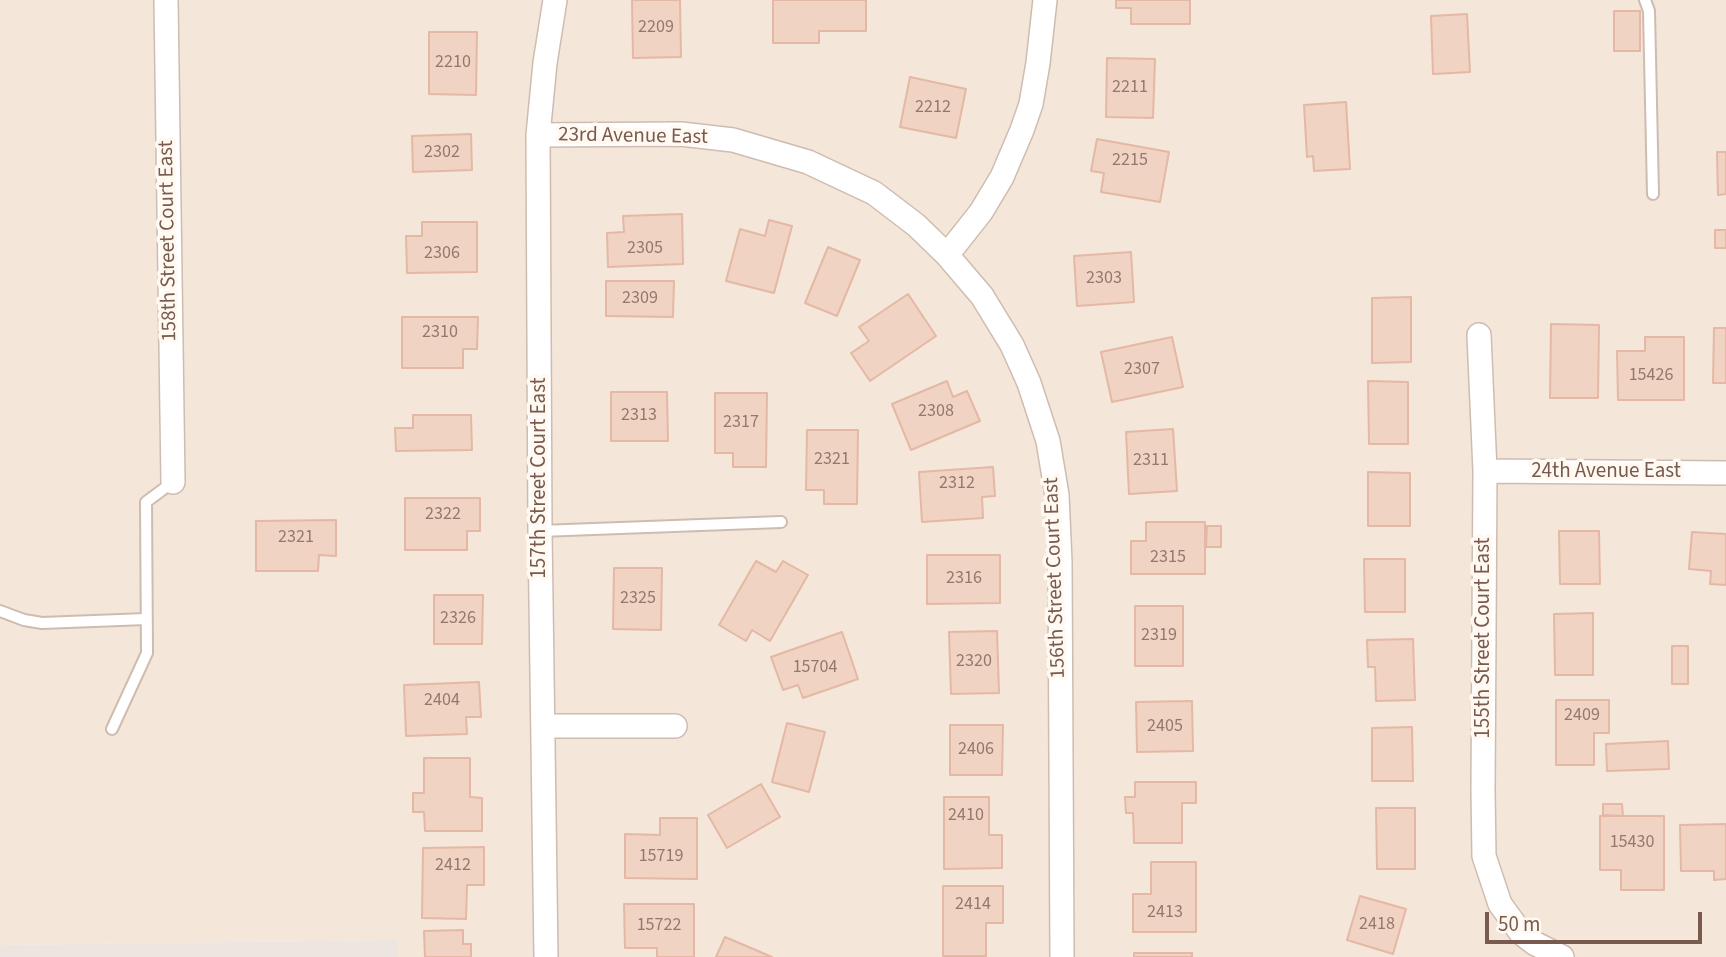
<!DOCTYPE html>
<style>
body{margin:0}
#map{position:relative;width:1726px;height:957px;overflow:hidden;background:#fcf4eb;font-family:"Source Sans 3",sans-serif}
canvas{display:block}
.scale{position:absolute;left:1485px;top:912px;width:217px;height:32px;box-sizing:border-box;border:4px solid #785a4e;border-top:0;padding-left:9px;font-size:21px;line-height:24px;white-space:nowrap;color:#785a4e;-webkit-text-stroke:5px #fff9f2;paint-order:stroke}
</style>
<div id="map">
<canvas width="1726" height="957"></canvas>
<div class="scale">50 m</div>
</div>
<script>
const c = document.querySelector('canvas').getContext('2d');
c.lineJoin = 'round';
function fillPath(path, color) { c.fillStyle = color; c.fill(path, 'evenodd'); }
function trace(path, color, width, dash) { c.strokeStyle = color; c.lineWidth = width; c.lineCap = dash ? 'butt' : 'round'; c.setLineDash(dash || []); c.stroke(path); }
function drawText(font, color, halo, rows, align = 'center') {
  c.font = font + ' "Source Sans 3",sans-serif'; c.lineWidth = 7; c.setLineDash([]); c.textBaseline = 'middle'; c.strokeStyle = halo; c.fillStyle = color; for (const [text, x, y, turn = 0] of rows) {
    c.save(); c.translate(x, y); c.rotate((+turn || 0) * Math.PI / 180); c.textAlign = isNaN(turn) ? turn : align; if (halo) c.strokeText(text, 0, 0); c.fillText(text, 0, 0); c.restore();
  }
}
const residential = new Path2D(`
 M 0,0 L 1726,0 L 1726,957 L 397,957 L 397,940 L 0,945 Z`);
const industrial = new Path2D(`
 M 397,940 L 397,957 L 0,957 L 0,945 Z`);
const building = new Path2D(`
 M 632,0 L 680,0 L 681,57 L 633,58 Z
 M 773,0 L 866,0 L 866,31 L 819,31 L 819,43 L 773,43 Z
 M 1116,0 L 1190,0 L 1190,24 L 1131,24 L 1131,8 L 1116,8 Z
 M 1614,11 L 1640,11 L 1640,51 L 1614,51 Z
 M 1467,14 L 1470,72 L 1433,74 L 1431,16 Z
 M 429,32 L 477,32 L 476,95 L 429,94 Z
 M 1107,58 L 1155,59 L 1153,118 L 1106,117 Z
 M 910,77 L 966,89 L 956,138 L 900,127 Z
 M 1346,102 L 1350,169 L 1314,171 L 1313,156 L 1307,157 L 1304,105 Z
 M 471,134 L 472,170 L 413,172 L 412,136 Z
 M 1097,139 L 1169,152 L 1160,202 L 1101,192 L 1104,173 L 1091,171 Z
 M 1717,152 L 1726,152 L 1726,194 L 1718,195 Z
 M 682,214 L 683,264 L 608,267 L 607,233 L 624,232 L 623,216 Z
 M 769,220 L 792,226 L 774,293 L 726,281 L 740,229 L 765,236 Z
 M 422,222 L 477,222 L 477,272 L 407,273 L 406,236 L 422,236 Z
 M 1715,230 L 1726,230 L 1726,248 L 1715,248 Z
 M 828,247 L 860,260 L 837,316 L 805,303 Z
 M 1131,252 L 1134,302 L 1077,306 L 1074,256 Z
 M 606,281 L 674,281 L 673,317 L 606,316 Z
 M 908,294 L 936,336 L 870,381 L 851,353 L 869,341 L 859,327 Z
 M 1411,297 L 1411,362 L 1372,363 L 1372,298 Z
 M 402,317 L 478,317 L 477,349 L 463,349 L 463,368 L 402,368 Z
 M 1551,324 L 1599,325 L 1598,398 L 1550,398 Z
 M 1714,328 L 1726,328 L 1726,383 L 1713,383 Z
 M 1172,337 L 1183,387 L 1112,402 L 1101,352 Z
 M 1645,337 L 1684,337 L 1684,400 L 1618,400 L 1617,351 L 1645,351 Z
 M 947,381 L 953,397 L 967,391 L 980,421 L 911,450 L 892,404 Z
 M 1368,381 L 1408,382 L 1408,444 L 1369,444 Z
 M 611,392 L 667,392 L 668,441 L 611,441 Z
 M 715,393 L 767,393 L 766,467 L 733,467 L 733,453 L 715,453 Z
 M 413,415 L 471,415 L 472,450 L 396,451 L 395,428 L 413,428 Z
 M 1173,429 L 1177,491 L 1129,494 L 1126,432 Z
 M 807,430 L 858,430 L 857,504 L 824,504 L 824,490 L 806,490 Z
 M 993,467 L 995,496 L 982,497 L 983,518 L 922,522 L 919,472 Z
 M 1368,472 L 1410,473 L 1410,526 L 1368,526 Z
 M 405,498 L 480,498 L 480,531 L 467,531 L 467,550 L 405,550 Z
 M 336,520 L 336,556 L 319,555 L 318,571 L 256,571 L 256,521 Z
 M 1146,522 L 1205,522 L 1205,574 L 1131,574 L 1131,541 L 1146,541 Z
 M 1207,526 L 1221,526 L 1221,547 L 1206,547 Z
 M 1559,531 L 1599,531 L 1600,584 L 1560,584 Z
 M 1692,532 L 1726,534 L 1726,585 L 1710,584 L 1711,571 L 1689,569 Z
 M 927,555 L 1000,555 L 1000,603 L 927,604 Z
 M 1364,559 L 1405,559 L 1405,612 L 1365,612 Z
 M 756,561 L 776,572 L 783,561 L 808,575 L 770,641 L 752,630 L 746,641 L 719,625 Z
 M 614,568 L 662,568 L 661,630 L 613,629 Z
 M 434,595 L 483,595 L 482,644 L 434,644 Z
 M 1135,606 L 1183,606 L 1183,666 L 1135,666 Z
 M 1593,613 L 1593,675 L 1555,675 L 1554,614 Z
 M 997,631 L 999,693 L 951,694 L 949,632 Z
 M 842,632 L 858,679 L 803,698 L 798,685 L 783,690 L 771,657 Z
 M 1413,639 L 1415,700 L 1376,701 L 1375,667 L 1368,667 L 1367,640 Z
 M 1672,646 L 1688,646 L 1688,684 L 1672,684 Z
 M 479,682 L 481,717 L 466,717 L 467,734 L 406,736 L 404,685 Z
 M 1556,700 L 1609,700 L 1609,733 L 1594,733 L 1594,765 L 1556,765 Z
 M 1192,701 L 1193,751 L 1137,752 L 1136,702 Z
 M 787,723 L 825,732 L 809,792 L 772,782 Z
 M 950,725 L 1003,725 L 1002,775 L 950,775 Z
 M 1412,727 L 1413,781 L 1372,781 L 1372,728 Z
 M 1668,741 L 1669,769 L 1607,771 L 1606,744 Z
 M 424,758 L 470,758 L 470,797 L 482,798 L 482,831 L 425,831 L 424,812 L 413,812 L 413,793 L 424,793 Z
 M 1135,782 L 1196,782 L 1196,803 L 1182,803 L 1182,843 L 1134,843 L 1133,813 L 1126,813 L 1125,797 L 1135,797 Z
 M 761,784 L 780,817 L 727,848 L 708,815 Z
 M 944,797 L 989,797 L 989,835 L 1002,835 L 1002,868 L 944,869 Z
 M 1603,804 L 1622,804 L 1623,816 L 1603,815 Z
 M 1376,808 L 1415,808 L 1415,869 L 1377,869 Z
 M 1600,816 L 1664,816 L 1664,890 L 1621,890 L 1621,870 L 1600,870 Z
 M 660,818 L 697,818 L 697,879 L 625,878 L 625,834 L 660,835 Z
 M 1726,824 L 1726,879 L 1714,880 L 1714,871 L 1681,871 L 1680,825 Z
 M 484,847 L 484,885 L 467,885 L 466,919 L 422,918 L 423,848 Z
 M 1151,862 L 1196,862 L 1196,932 L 1133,932 L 1133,894 L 1151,894 Z
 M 943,886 L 1003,886 L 1003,923 L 986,923 L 986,956 L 943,956 Z
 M 1360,896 L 1406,909 L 1393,954 L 1347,940 Z
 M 624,904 L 694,904 L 694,957 L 657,957 L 657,948 L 625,948 Z
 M 463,930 L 463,944 L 471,944 L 471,957 L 425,957 L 424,931 Z
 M 725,937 L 772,957 L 716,957 Z
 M 1134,953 L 1192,953 L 1192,957 L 1134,957 Z`);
const service = new Path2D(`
 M 1645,0 L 1649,11 L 1653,194
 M 540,531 L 781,522
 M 0,611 L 24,620 L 42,623 L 146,619
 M 112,729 L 147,653 L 146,502 L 173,482`);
const minor = new Path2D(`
 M 166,0 L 173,482
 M 1045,0 L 1038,63 L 1031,104 L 1022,130 L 1002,177 L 981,212 L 947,255 L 982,296 L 1012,345 L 1029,383 L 1048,441 L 1057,495 L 1060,562 L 1062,957
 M 538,135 L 681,134 L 733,140 L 808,162 L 874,193 L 916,225 L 947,255
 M 1479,335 L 1485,471 L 1483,790 L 1484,856 L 1500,904 L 1521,933 L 1534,943 L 1562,957
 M 1485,471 L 1726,473
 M 543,726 L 675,726
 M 546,957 L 540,531 L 538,135 L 545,63 L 555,0`);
const numberNames = [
 ["2209",656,28],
 ["2210",453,63],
 ["2211",1130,88],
 ["2212",933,108],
 ["2302",442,153],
 ["2215",1130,161],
 ["2305",645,249],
 ["2306",442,254],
 ["2303",1104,279],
 ["2309",640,299],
 ["2310",440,333],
 ["2307",1142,370],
 ["15426",1651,376],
 ["2308",936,412],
 ["2313",639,416],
 ["2317",741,423],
 ["2321",832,460],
 ["2311",1151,461],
 ["2312",957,484],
 ["2322",443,515],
 ["2321",296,538],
 ["2315",1168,558],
 ["2316",964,579],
 ["2325",638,599],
 ["2326",458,619],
 ["2319",1159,636],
 ["2320",974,662],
 ["15704",815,668],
 ["2404",442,701],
 ["2409",1582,716],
 ["2405",1165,727],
 ["2406",976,750],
 ["2410",966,816],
 ["15430",1632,843],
 ["15719",661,857],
 ["2412",453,866],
 ["2414",973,905],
 ["2413",1165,913],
 ["2418",1377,925],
 ["15722",659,926]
];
const streetNames = [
 ["23rd Avenue East",633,137,1],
 ["158th Street Court East",169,241,-91],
 ["24th Avenue East",1606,472],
 ["157th Street Court East",540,478,-90],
 ["156th Street Court East",1056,578,-92],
 ["155th Street Court East",1484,638,-90]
];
fillPath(residential, '#f4e6d9');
fillPath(industrial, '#ece5e0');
fillPath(building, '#f1d3c3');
trace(building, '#e4b8a4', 2);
trace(service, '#cfbcb0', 14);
trace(minor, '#cfbcb0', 26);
trace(service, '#fff', 10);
trace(minor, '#fff', 23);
drawText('18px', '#96786b', null, numberNames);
drawText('21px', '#785a4e', '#fff9f2', streetNames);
</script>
